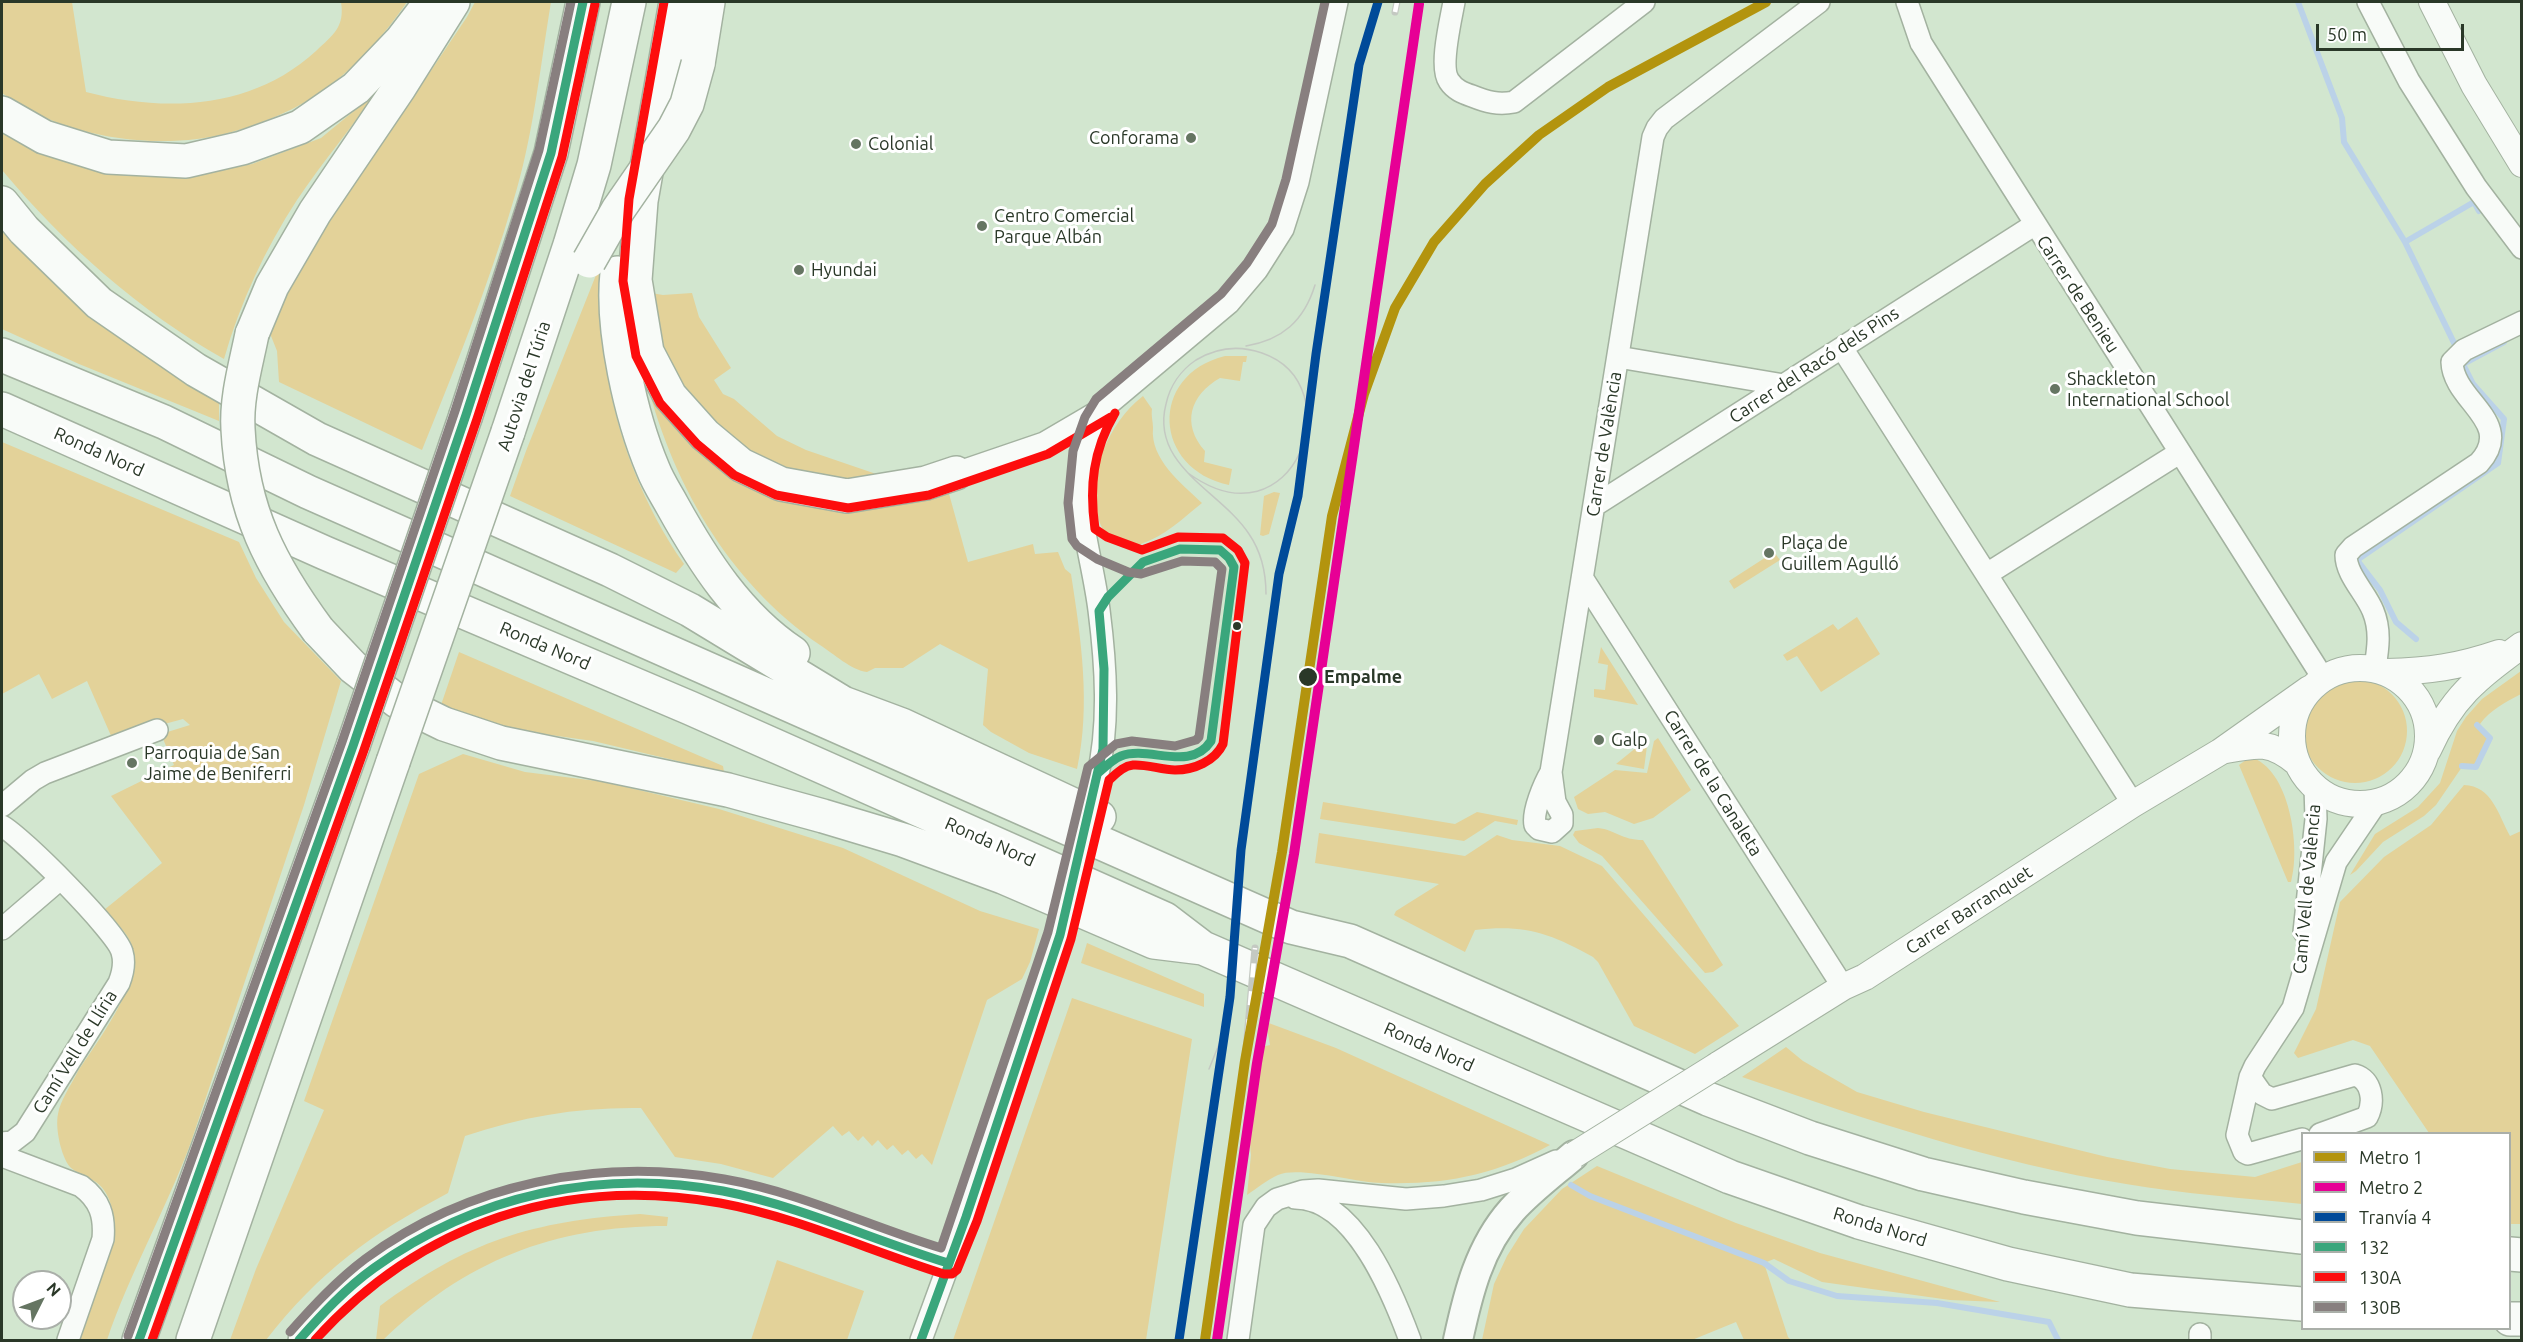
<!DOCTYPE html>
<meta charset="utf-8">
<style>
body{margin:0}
#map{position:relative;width:2523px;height:1342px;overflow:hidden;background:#d2e6cf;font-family:Ubuntu,sans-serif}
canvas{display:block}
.frame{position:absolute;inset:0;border:3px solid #2a3828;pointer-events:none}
.legend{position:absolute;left:2301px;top:1132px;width:210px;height:198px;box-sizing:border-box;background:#fff;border:2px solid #aaafa9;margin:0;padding:8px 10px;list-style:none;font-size:18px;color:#2a3828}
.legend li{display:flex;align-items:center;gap:12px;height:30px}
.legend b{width:30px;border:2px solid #aaafa9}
.north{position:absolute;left:12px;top:1270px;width:60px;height:60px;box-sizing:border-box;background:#fff;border:2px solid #aaafa9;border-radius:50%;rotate:48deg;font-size:16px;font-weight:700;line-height:24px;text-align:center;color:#2a3828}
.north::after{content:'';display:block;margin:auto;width:21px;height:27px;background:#657562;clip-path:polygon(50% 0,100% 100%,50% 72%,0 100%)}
.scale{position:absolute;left:2316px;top:24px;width:148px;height:27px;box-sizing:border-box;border:3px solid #2a3828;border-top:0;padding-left:8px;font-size:18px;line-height:21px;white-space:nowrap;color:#2a3828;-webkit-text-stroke:4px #fff;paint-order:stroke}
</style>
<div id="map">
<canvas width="2523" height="1342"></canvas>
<div class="frame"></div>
<ul class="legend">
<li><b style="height:8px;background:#b3940e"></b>Metro 1</li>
<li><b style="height:8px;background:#e70095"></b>Metro 2</li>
<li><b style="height:8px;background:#004a99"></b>Tranvía 4</li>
<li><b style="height:8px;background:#3aa67c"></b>132</li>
<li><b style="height:8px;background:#fd0d0d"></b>130A</li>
<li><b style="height:8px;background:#887f7f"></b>130B</li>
</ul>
<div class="north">N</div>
<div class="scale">50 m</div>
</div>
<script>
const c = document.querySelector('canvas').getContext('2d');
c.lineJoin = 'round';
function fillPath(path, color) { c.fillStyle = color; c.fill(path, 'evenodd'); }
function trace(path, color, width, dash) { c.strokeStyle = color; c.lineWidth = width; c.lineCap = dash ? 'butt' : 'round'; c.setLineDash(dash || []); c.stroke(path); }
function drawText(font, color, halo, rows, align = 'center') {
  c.font = font + ' Ubuntu,sans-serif'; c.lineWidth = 6; c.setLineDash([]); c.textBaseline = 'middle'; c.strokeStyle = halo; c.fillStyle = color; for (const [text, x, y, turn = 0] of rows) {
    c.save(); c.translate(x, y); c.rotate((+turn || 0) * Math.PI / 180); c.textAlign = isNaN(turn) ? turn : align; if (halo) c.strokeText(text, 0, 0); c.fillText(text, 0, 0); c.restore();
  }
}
const green = new Path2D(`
 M 2,2 L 72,2 L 86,92 C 166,113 253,109 316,51 C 333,35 345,27 341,2 L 407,2 C 379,43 341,84 296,107 C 269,121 227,136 197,139 C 131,147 55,132 2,93 Z
 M 475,2 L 551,2 C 540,68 533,138 513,202 C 488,287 455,368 422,450 L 279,382 L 277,351 L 269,331 L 290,285 L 321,234 L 467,17 Z
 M 377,92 C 351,128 322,163 297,200 C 265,249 240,303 224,359 C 139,311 64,244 2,170 L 2,133 L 39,153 L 115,173 L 190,176 L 252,164 L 321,138 Z
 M 2,218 L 219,396 L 219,421 L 79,364 L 2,329 Z
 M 600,265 C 602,297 602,329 606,361 C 614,431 643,506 684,564 L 676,573 L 510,496 L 526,451 Z
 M 651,293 L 663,295 L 692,293 L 699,317 L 731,368 L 714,380 L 723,394 L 734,399 L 777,436 L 806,450 L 885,477 L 829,481 L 763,463 L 716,430 L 665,363 Z
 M 1225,356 L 1247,356 L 1246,362 L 1243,362 L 1240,381 L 1220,378 C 1190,395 1181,424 1205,451 L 1204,462 L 1232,469 L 1229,485 C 1153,469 1148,375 1225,356 Z
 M 644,371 L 785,492 L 946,483 L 968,562 L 1033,544 L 1035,554 L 1058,552 L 1065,569 L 1071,574 C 1081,638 1091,705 1077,769 L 1029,753 L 991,732 L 983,725 L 988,669 L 940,644 L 903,668 L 875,668 L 867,672 C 851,670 834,654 820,645 C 727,581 670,480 644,371 Z
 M 1143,396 L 1152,409 C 1151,416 1153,421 1153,428 C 1150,459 1181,483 1202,503 C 1182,519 1165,536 1141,544 C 1136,546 1129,546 1123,544 C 1088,538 1093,476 1103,451 C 1112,429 1124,411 1143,396 Z
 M 2,442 L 239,542 L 256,578 L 284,622 L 341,681 L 304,805 L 191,1142 C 166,1210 130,1272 107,1340 L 76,1340 L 114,1229 C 114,1212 110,1190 94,1181 C 86,1176 76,1173 70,1167 C 61,1156 55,1128 58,1114 C 60,1101 71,1085 77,1073 C 96,1043 140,987 133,950 C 130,934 115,922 104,910 L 162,863 L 111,796 L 174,765 L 161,734 L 190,725 L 183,719 L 112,738 L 87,681 L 52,699 L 39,674 L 2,694 Z
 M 1274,492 L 1280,493 L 1269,534 L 1263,536 L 1260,535 L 1264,496 Z
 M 1774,552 L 1780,560 L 1734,589 L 1729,581 Z
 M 1857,617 L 1880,654 L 1821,692 L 1797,656 L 1787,661 L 1783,655 L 1833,624 L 1838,630 Z
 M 1601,647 L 1638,705 L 1594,697 L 1594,689 L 1605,690 L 1608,665 L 1598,663 Z
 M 459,652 L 723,766 L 724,772 L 593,741 L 501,728 L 440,708 Z
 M 2521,671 L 2521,694 C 2506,702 2490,710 2480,724 L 2490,738 L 2476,767 L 2462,767 L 2436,805 L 2424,816 L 2383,842 L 2356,871 L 2350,875 L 2375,834 L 2418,807 L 2440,783 L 2457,731 L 2466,717 L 2482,699 Z
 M2303 731a52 52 0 1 1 104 0a52 52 0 1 1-104 0Z
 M 1648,738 L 1644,769 L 1616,764 Z
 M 1658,738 L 1691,790 L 1653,818 L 1634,824 L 1605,812 L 1588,814 L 1578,809 L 1574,797 L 1615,770 L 1647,773 L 1654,741 Z
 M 463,754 L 525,772 L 605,782 L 719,809 L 843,848 L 980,911 L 1039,929 L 1030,962 L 1022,979 L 987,1000 L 932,1165 L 922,1154 L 916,1159 L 908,1150 L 902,1155 L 893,1145 L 887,1150 L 878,1140 L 872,1146 L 863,1136 L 858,1141 L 849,1131 L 842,1136 L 833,1126 L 773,1178 L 721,1164 L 675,1157 L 641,1108 C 580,1107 524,1116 465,1136 L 448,1193 C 371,1234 320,1271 266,1340 L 230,1340 L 256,1269 L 324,1110 L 304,1101 L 419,774 Z
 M 2250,757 C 2290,768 2301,848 2291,882 L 2288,882 L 2239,765 Z
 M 2464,785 C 2492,786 2498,814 2510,836 L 2521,831 L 2521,1224 L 2510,1224 L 2510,1134 L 2429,1133 L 2370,1046 L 2353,1040 L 2298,1058 L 2294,1053 L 2316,1009 L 2340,902 L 2384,857 L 2431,825 Z
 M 1323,802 L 1455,824 L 1477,812 L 1518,820 L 1517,825 L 1495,821 L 1464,841 L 1320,819 Z
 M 1598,828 C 1616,830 1621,840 1643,840 L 1723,965 L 1713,972 L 1705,973 L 1602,856 L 1579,843 L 1573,835 L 1575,831 Z
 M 1319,833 L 1465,856 L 1497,835 L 1512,840 L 1560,846 L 1602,866 L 1739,1026 L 1695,1054 L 1634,1026 L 1598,962 L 1593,957 C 1550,933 1524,924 1475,930 L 1465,952 L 1394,915 L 1396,911 L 1439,884 L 1315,863 Z
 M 1087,943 L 1204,994 L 1204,1007 L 1081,963 Z
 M 1072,998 L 1192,1039 L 1146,1340 L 953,1340 Z
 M 1266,1022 L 1336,1048 L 1550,1145 C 1495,1175 1445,1185 1382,1183 C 1356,1183 1300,1166 1278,1175 C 1267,1180 1257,1188 1247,1195 L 1251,1155 L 1249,1134 L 1261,1047 L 1270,1045 Z
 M 1786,1047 L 1803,1061 L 1857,1092 L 1924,1112 L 2107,1157 L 2170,1169 L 2255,1177 L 2302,1162 L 2302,1204 C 2244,1198 2185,1194 2126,1184 C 1994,1163 1868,1120 1742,1077 Z
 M 1597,1166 L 1736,1223 L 1820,1253 L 2000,1302 L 1950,1300 L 1822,1282 L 1774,1259 L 1764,1263 L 1788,1337 L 1791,1340 L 1744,1340 L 1736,1322 L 1692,1340 L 1482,1340 L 1494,1284 L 1507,1256 L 1524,1229 L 1562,1189 Z
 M 640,1214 L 668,1217 L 667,1226 C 553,1226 465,1261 383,1340 L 376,1340 L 380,1306 C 468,1241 532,1221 640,1214 Z
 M 777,1260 L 864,1291 L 847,1340 L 751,1340 Z`);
const stream = new Path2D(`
 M 2298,2 L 2342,118 L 2344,142 L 2405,242 L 2455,345 L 2461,342
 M 2405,242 L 2474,202 L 2479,211
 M 2416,639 L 2396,622 L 2380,590 L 2357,560 L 2498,463 L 2504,419 L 2473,384 L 2463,364 L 2504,342
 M 2462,766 L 2476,767 L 2490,738 L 2477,725
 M 1571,1185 L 1590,1196 L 1764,1263 L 1789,1281 L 1837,1296 L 1937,1303 L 2049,1322 L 2058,1340`);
const minor = new Path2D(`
 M 1454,2 C 1451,19 1439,67 1449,81 C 1455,90 1463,93 1472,96 C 1487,102 1498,105 1514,102 L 1644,2
 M 1907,2 L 1921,43 L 2323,678
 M 2368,2 L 2409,81 L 2476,187 L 2522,248
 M 1842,348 L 2133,804
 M 1618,357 L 1784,385
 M 956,473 L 1044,443 L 1102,409
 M 1594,506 L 2034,225
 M 1987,574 L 2179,453
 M 1583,579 L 1843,987
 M 2375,668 C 2378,649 2381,630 2373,611 C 2366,593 2346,575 2346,555 L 2353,547 L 2479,463 C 2516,422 2453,401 2452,362 L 2464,350 L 2522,322
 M 1551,772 L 1555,802 L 1562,815 L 1562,823 L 1552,832 L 1539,829 L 1535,825 C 1532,812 1544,784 1551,772 L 1653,137 L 1657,128 L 1664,119 L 1819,2
 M 1097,779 C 1110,725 1106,665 1099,610 C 1090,538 1059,474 1105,407 L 1229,303 L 1257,270 L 1283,229 L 1298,182 L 1337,2
 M 2,806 L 33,780 L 45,773 L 157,730
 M 2,826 C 21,836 117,932 122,952 C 125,962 123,973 119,983 L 25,1132 L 12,1142 L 2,1143
 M 2,929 L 59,880
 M 2304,932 L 2316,819 L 2315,787
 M 2250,1077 L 2262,1094 L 2272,1099 L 2355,1075 C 2372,1080 2375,1102 2367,1117 L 2320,1134
 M 2302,1139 L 2248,1154 L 2244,1152 L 2237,1135 L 2250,1077 L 2255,1066 L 2293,1008 L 2336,862 L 2376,803
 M 2,1156 L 81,1186 C 100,1200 105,1216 103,1239 L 68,1340
 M 1295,1198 C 1355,1198 1393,1294 1410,1340
 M 2200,1334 L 2200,1340
 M 299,1340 C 322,1314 346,1289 374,1268 C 472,1193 603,1168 723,1191 C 800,1207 873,1241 948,1263
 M 921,1340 L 966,1217 L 1060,935
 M 1238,1340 L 1254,1225 L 1266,1207 L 1277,1199 L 1303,1191 L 1318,1190 L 1406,1199 L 1444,1196 L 1481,1190 L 1516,1179 L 1556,1161`);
const tertiary = new Path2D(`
 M 2432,2 L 2474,85 L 2522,164
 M2292 736a68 68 0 1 1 136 0a68 68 0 1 1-136 0Z
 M 2386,672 C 2429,671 2458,667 2499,653
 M 2226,750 C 2258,744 2270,741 2296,762
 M 2428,750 C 2452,697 2476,679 2522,645
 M 1718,1065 L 1843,987 L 1865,977 L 2133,804 L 2220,752 L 2309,689`);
const secondary = new Path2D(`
 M 1458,1340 C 1468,1294 1479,1247 1512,1210 C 1530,1190 1553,1173 1574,1155`);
const primary = new Path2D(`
 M 2,113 L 44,137 L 108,157 L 186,161 L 242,148 L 300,127 L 356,88 L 401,41 L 431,2`);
const trunk = new Path2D(`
 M 676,2 L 641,201 L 635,280 L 647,352 L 670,396 L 705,435 L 741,465 L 781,484 L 847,496 L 926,483 L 956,473
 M 698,64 L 708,2
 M 2,203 L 24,230 L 99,303 L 196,370 L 317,439 L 610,570 L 690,610 L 843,703 L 902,725 L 1099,817
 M 617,273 C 611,329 631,417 653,469 C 658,482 666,494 672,505 C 703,561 739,617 793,653
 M 252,334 L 272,286 L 315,212 L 399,88 L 453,2
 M 2,355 L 164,422 L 308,492 L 1291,927 L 1350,941 L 1708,1099 L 1810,1138 L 1923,1174 L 2024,1197 L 2137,1218 L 2302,1237
 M 2,409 L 325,553 L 690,708 L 1165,919 L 1203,948 L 1730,1177 L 1859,1222 L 2008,1264 L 2130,1290 L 2302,1304
 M 466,415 L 551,153 L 583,2
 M 508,432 L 570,245 L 594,165 L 629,2
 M 318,630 L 353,667 L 397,701 L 444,724 L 501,743 L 728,790 L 823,816 L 903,840 L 1003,877 L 1154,942 L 1203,948
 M 2510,1254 L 2522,1255
 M 2510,1319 L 2522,1319
 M 139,1340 L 353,746
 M 193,1340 L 393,762`);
const tram = new Path2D(`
 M 1246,346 C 1282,340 1304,321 1315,285
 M 1188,473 C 1294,550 1354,385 1262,353 C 1239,345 1216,348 1196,360 C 1181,370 1170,386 1166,404 C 1150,466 1221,491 1249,534 C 1262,553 1266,572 1266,594
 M 1209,1069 L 1226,1027`);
const rail = new Path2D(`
 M 1395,12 L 1397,2
 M 1245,1061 L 1255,948`);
const minorBridge = new Path2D(`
 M 1060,935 L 1097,779`);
const tertiaryBridge = new Path2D(`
 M 1574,1155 L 1718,1065`);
const trunkBridge = new Path2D(`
 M 589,261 L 618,210 L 674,129 L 687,104 L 698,64
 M 252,334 C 246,364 236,398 238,429 C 242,511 271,566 318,630
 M 353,746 L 466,415
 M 393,762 L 508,432`);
const bus1 = new Path2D(`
 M 139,1340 L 353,746 L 466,415 L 551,153 L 583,2
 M 299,1340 C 322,1314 346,1288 374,1268 C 475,1195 601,1168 723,1191 C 800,1206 873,1240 948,1263
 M 921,1340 L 966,1217 L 1060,935 L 1103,749 L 1104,669 L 1099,611 L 1108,597 L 1143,562 L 1180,549 L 1220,550 L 1229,558 L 1234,567 L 1211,741 C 1190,773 1149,745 1121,756 C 1113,759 1105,767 1098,773`);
const bus2 = new Path2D(`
 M 664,2 L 629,199 L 623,281 L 636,356 L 660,403 L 697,444 L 734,475 L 776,495 L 848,508 L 929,495 L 1048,454 L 1111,417
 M 152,1340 L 364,750 L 477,419 L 562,157 L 595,4
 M 315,1340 C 421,1223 564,1175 720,1203 C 797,1217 870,1251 944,1274 L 952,1274 L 957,1270 L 977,1221 L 1071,939 L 1109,780 C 1116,774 1123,766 1133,765 C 1147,764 1161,770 1175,770 C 1194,770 1215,761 1223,744 L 1245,563 L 1238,550 L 1223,538 L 1178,537 L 1142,550 L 1107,537 L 1095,529 C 1089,487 1093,450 1115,413`);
const bus3 = new Path2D(`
 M 290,1332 C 313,1306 337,1280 365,1259 C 468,1183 599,1157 724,1179 C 799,1192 869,1226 941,1248 L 1048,932 L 1088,767 L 1116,744 L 1132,741 L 1175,746 L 1196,740 L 1199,737 L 1222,569 L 1215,562 L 1182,561 L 1141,574 L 1128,572 L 1097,559 L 1077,546 L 1072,539 L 1068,503 L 1073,451 L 1085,417 L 1096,399 L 1221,294 L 1247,263 L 1272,224 L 1286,179 L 1325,2
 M 128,1336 L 342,742 L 455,411 L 539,150 L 571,2`);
const tram1 = new Path2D(`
 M 1179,1340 L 1230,997 L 1241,850 L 1279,574 L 1298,496 L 1316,354 L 1359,65 L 1378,2`);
const metro1 = new Path2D(`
 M 1205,1340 L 1245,1061 L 1282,852 L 1332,516 L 1364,394 L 1395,308 L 1434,242 L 1485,184 L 1539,135 L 1608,87 L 1766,2`);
const metro2 = new Path2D(`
 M 1217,1340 L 1257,1063 L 1294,854 L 1419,4`);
const markers = [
 [1191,138,6,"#657562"],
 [856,144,6,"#657562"],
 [982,226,6,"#657562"],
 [799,270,6,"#657562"],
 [2055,389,6,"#657562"],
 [1769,553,6,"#657562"],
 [1237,626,5,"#2a3828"],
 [1308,677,10,"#2a3828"],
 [1599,740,6,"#657562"],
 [132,763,6,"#657562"]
];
const poiNames = [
 ["Conforama",1179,138,"right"],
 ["Colonial",868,144],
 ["Centro Comercial",994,216],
 ["Parque Albán",994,237],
 ["Hyundai",811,270],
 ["Shackleton",2067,379],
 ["International School",2067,400],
 ["Plaça de",1781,543],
 ["Guillem Agulló",1781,564],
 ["Galp",1611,740],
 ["Parroquia de San",144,753],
 ["Jaime de Beniferri",144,774]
];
const streetNames = [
 ["Carrer de Benieu",2078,294,57],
 ["Carrer del Racó dels Pins",1814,365,-33],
 ["Autovia del Túria",524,386,-72],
 ["Carrer de València",1604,444,-81],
 ["Ronda Nord",99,452,24],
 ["Ronda Nord",545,646,23],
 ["Carrer de la Canaleta",1713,783,58],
 ["Ronda Nord",990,842,24],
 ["Camí Vell de València",2307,889,-85],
 ["Carrer Barranquet",1969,910,-33],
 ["Ronda Nord",1429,1047,24],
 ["Camí Vell de Llíria",75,1052,-58],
 ["Ronda Nord",1880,1227,17]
];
const stopNames = [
 ["Empalme",1324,677]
];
fillPath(green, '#e3d299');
trace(stream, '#bbd2e8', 6);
trace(minor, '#a3b2a0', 24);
trace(tertiary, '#a3b2a0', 28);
trace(secondary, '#a3b2a0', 32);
trace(primary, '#a3b2a0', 36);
trace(trunk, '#a3b2a0', 36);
trace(minor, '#f8fbf8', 21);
trace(tertiary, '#f8fbf8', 26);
trace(secondary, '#f8fbf8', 28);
trace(primary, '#f8fbf8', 33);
trace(trunk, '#f8fbf8', 33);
trace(tram, '#c4c9c2', 1.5);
trace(rail, '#c4c9c2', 7);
trace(rail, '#fff', 4.5, [14]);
trace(minorBridge, '#a3b2a0', 24, []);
trace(tertiaryBridge, '#a3b2a0', 28, []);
trace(trunkBridge, '#a3b2a0', 36, []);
trace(minorBridge, '#f8fbf8', 21);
trace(tertiaryBridge, '#f8fbf8', 26);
trace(trunkBridge, '#f8fbf8', 33);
trace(bus1, '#3aa67c', 9);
trace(bus2, '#fd0d0d', 9);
trace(bus3, '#887f7f', 9);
trace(tram1, '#004a99', 9);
trace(metro1, '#b3940e', 10);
trace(metro2, '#e70095', 10);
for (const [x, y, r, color] of markers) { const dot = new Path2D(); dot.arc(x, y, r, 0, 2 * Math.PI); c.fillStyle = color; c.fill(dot); trace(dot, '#fff', 2); }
drawText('18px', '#2a3828', '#fff', poiNames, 'left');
drawText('18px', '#2a3828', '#fff', streetNames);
drawText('bold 18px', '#2a3828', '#fff', stopNames, 'left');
</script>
